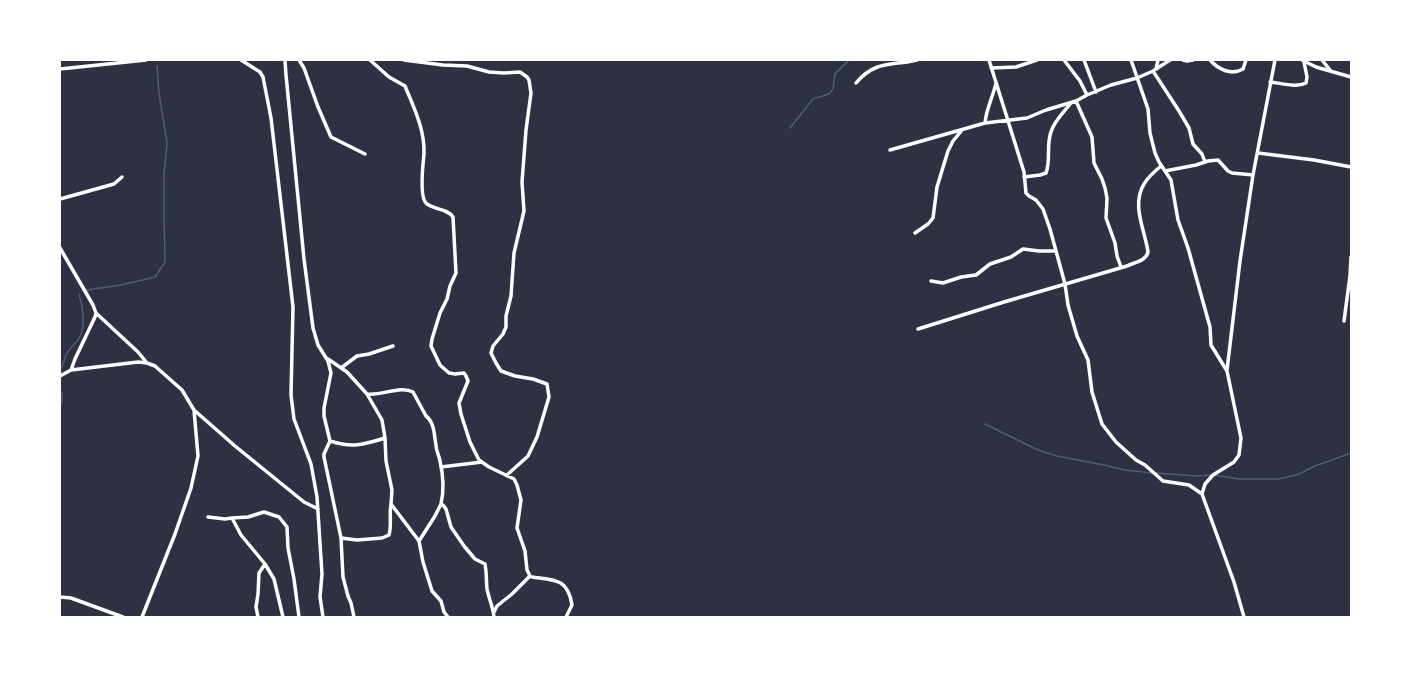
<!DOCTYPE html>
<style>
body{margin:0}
#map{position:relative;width:1411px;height:677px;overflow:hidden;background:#2d3142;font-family:Raleway,sans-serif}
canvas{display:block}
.frame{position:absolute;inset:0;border:61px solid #fff;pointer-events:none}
</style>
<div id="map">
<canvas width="1411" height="677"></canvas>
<div class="frame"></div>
</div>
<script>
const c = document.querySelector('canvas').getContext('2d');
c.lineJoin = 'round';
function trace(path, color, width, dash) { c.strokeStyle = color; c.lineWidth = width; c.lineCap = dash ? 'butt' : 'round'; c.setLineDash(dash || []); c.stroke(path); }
const stream = new Path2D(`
 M 790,128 L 813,99 L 829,94 L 833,89 L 835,74 L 848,61 L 848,60
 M 87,290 L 121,285 L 155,277 L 165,262 L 164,214 L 164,174 L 167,143 L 159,93 L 157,66
 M 60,369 C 65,363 63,362 66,355 C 68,350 74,345 78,340 C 87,327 83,308 79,294
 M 60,390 L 62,394 L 62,403 L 60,405
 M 985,424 L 1038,450 L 1057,456 L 1104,465 L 1125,470 L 1152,473
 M 1156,473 L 1195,476 L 1213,475 L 1239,479 L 1279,479 L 1299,474 L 1315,466 L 1351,453`);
const minor = new Path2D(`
 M 241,60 L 260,72 L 263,77 L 271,118 L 293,307 L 291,395 L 294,419 L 311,464 L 317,497 L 322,574 L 320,597 L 323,617
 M 285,60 L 286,75 L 304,259 L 313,328 L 318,345 L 328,361 L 331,373 L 324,408 L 324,416 L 330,441 L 324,454 L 324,457 L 341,538 L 343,577 L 348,596 L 351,603 L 354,617
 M 299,60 L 304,68 L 318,107 L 331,137 L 365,154
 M 370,60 L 389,77 L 405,86 C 414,108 425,130 424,154 C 423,164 419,196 426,203 C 433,210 447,208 453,217 L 456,273 L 450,286 L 447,299 L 440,313 L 432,339 L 431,346 L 440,365 L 449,373 L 455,374 L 464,373 L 466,376 L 468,381 L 459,403 L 461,414 L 470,442 L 479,460 L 489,467 L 514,479 L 517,485 L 521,500 L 517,528 L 525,551 L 527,570 L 530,576 L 532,577 C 554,580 568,578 572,605 L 566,617
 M 404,60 L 443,65 L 467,66 L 489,72 L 504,73 L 520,72 L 527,77 L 529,80 L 531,93 L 526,130 L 522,182 L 524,211 L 514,253 L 511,296 L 506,316 L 506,327 L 503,334 L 493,346 L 491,353 L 496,363 L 501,371 L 515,376 L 533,379 L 547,384 L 549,397 L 537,437 L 528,456 L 507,475
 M 989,60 L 1024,172 L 1026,193 L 1029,196 L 1036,200 L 1043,209 L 1050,229 L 1065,284 L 1068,305 L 1077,336 L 1088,360 L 1092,392 L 1102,424 L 1116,442 L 1136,460 L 1145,465 L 1163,481 L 1189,485 L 1202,494
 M 1064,60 L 1080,81 L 1087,95
 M 1084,60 L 1096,92
 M 1131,60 L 1148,109 L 1150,133 L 1155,153 L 1159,162 L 1171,180 L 1178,220 L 1188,248 L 1210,327 L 1211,345 L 1227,371 L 1241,438 L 1239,455 L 1234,462 L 1213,475 L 1205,484 L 1202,494 L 1234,582 L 1244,617
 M 1183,60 L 1187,61 L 1193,60
 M 1210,60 C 1218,69 1231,76 1243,69 L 1246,60
 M 1302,60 L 1316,67 L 1351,77
 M 1322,60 L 1330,70
 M 991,68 L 1016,67 L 1037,60
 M 60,69 L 146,60
 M 1156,69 L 1158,60
 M 1153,71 L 1179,111 L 1189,128 L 1193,144 L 1202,154 L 1205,162
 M 1270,82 C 1281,83 1296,88 1306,83 L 1307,77 L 1304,62
 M 856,83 C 875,60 892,66 917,60
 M 1076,101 L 1092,137 L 1094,163 L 1102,179 L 1105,188 L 1107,198 L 1106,218 L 1115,243 L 1117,256 L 1121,267
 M 985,123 C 986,109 993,97 996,83
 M 890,150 L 985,123 L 1027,118 L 1046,110 L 1076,101 L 1087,95 L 1111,85 L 1137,78 L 1153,71 L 1170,60
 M 1258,153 L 1314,160 L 1351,167
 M 1165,171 L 1196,165 L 1208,161 L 1218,160 L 1228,171 L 1232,173 L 1253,175
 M 1024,177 L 1040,175 L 1046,173 C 1051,160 1046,145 1051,132 C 1054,121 1064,112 1071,103
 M 60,199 L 114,184 L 122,177
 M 915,233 L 928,224 L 933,218 L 937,187 L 948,151 L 953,141 L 962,130
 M 60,248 L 93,305 L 96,313 L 95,317 L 75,359 L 71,370
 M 931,281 L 943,283 L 961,277 L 976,275 L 990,264 L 1011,257 L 1023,249 L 1039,251 L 1056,251
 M 96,313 L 138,352 L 147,363
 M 1344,321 L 1350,276 L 1351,257
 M 918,329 L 1004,302 L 1127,266 C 1135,262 1146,261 1148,252 C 1145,230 1131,205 1144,184 C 1148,177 1155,171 1161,166
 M 328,359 L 347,372 L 367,394 C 382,396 401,385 413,392 L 426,416 C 435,423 434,436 436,445 C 436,451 439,455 440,461 C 443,474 444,491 441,504 L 443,505 L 446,509 L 451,527 L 464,546 L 475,559 L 485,564 C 487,574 486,580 487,589 C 489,599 493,607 494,617
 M 341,368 L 357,356 L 369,354 L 393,346
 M 1227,370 L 1240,261 L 1253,175 L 1275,60
 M 60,376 L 71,370 L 138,362 L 147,363 L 155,366 L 182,390 L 194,410 L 235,446 L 304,502 L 318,509
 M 367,394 L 382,420 L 385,438 L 386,461 L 392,490 L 391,504
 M 330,441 C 352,448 363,445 385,438
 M 441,467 L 482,462
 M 208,517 L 225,519 L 232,518 L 241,535 L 265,564 L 274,579 L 283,617
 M 232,518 L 248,517 L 264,512 L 279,517 L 287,527 L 288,548 L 294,579 L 299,617
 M 341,538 L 357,540 L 382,538 L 389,535 C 392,525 389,514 391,504 L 419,541 L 423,562 L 432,591 L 441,601 L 444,612 L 448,617
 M 419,541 L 435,516 L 441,504
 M 60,597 L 71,598 L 123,617
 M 494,612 L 497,606 L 512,594 L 530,576
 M 142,617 L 175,534 L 191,488 L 198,456 L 194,410
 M 258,617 L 256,607 L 258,594 L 259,573 L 265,564`);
trace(stream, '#4f5d75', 1.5);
trace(minor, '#fff', 3.5);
</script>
